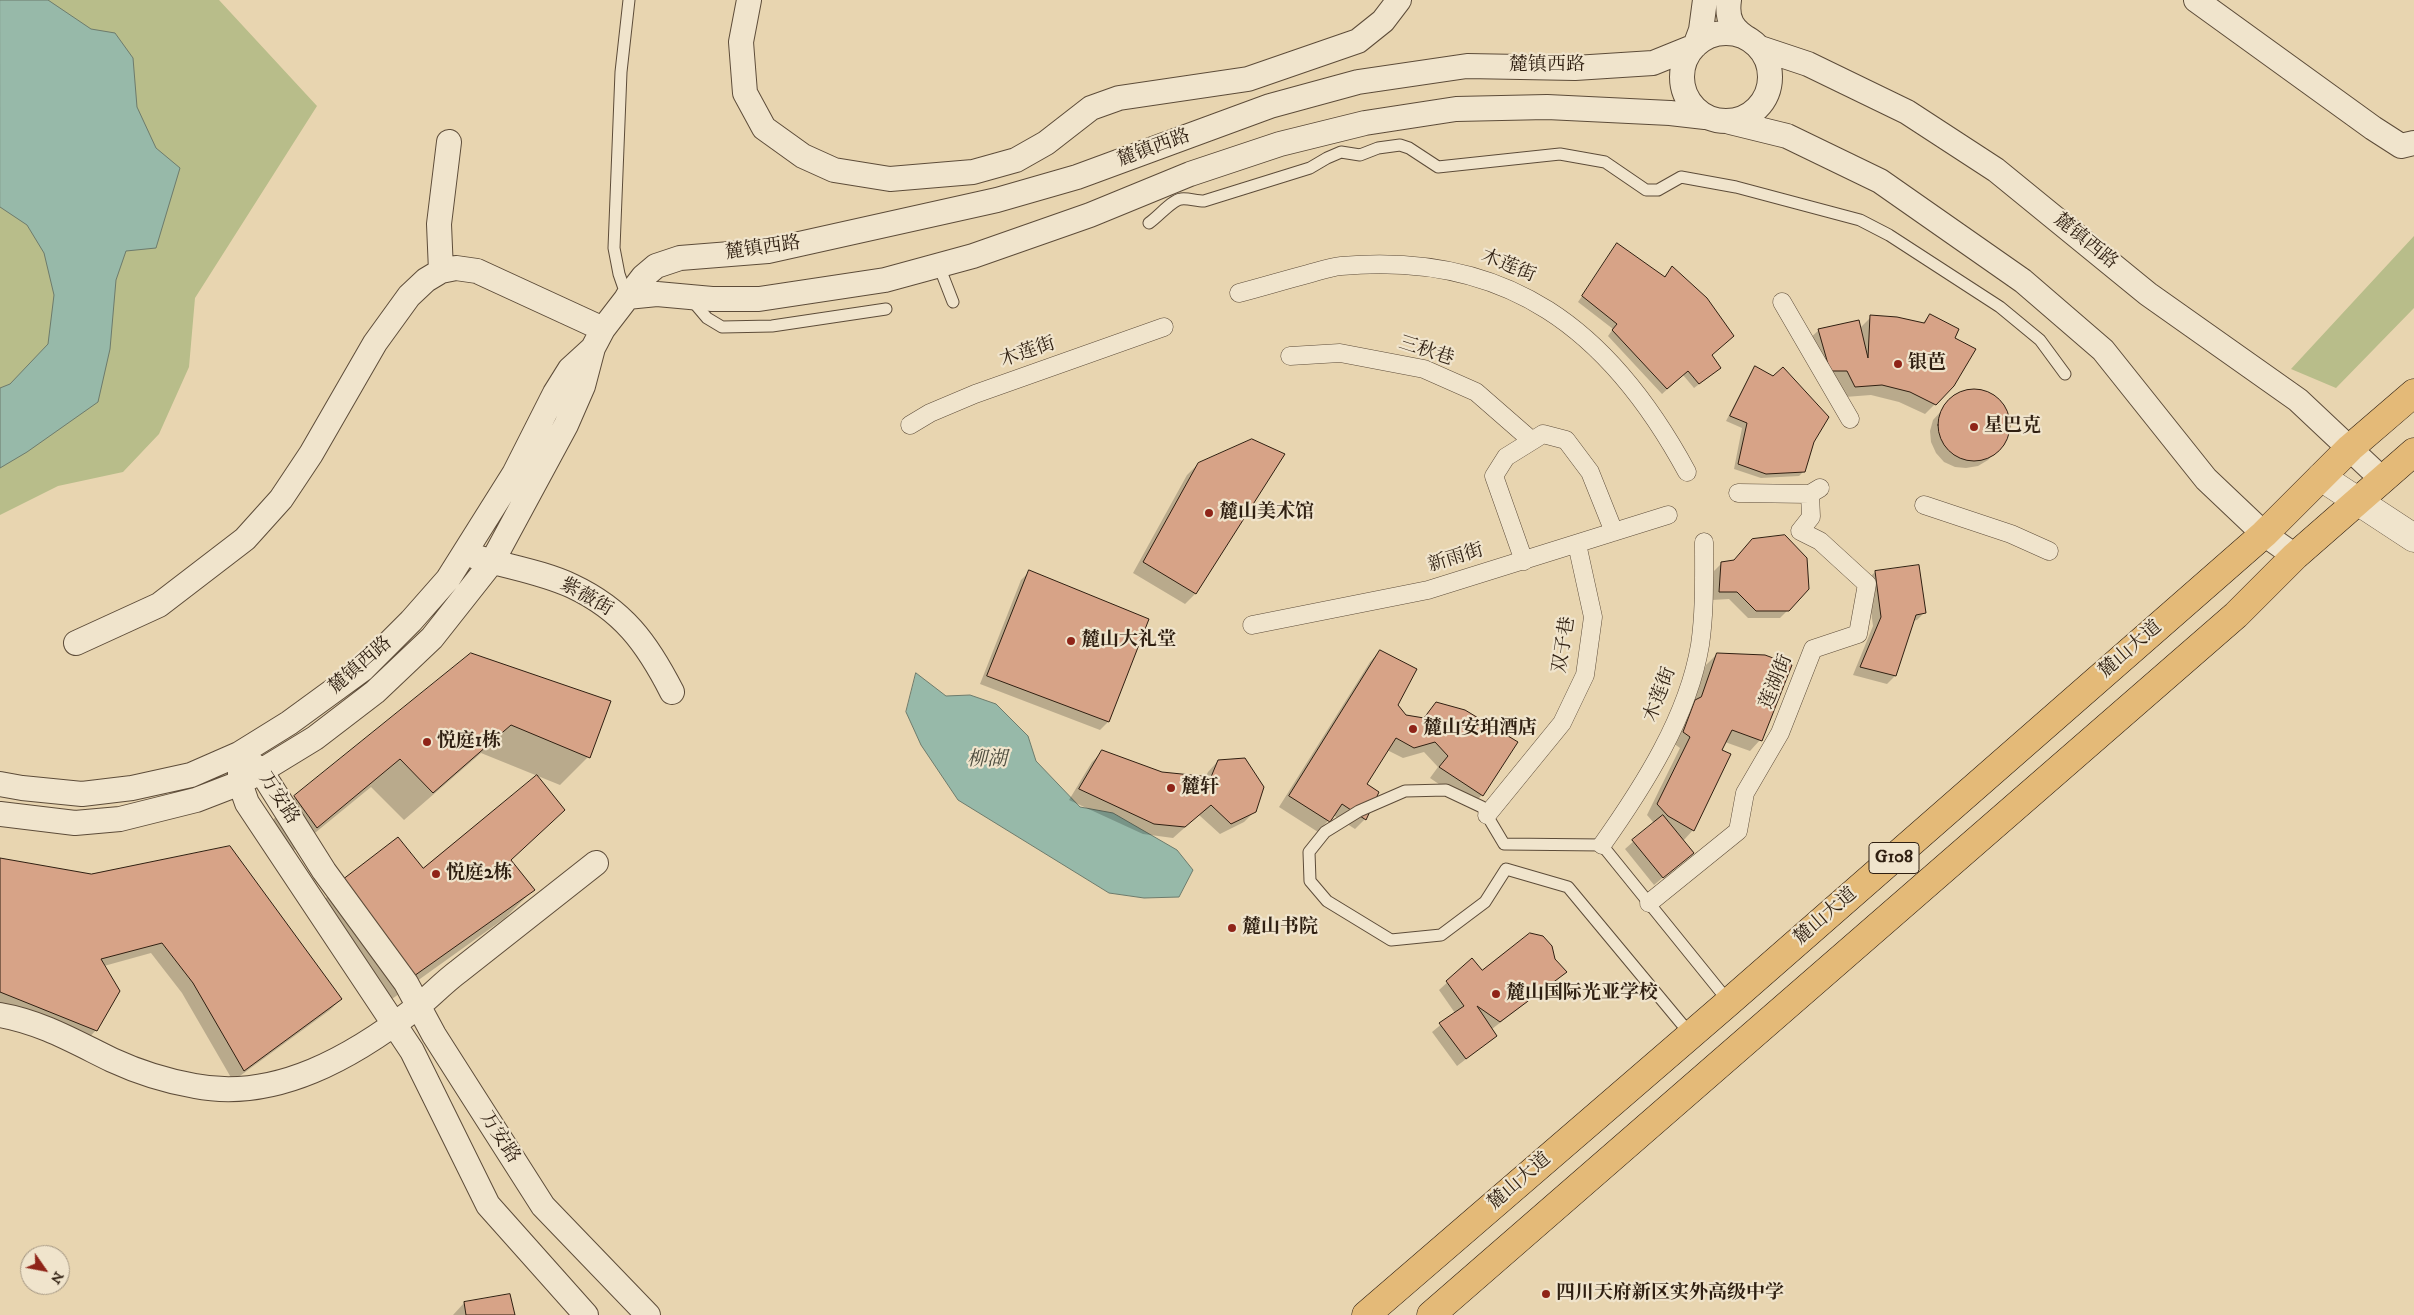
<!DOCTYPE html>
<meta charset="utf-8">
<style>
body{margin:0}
#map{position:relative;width:2414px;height:1315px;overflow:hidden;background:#e8d5b0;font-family:"IM FELL DW Pica",serif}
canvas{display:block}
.north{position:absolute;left:20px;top:1245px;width:50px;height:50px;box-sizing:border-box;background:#f0e4cc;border:1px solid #a39581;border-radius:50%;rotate:123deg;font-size:14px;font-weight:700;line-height:20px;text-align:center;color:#2f1f11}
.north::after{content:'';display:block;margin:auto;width:18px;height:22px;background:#8f2418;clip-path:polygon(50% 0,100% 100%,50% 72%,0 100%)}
</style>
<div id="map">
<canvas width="2414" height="1315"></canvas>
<div class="north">N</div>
</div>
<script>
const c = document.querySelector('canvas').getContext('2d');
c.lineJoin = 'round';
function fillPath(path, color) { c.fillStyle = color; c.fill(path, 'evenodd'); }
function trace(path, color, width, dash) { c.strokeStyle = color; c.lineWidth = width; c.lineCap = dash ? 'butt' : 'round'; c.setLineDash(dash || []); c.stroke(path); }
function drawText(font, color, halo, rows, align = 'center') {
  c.font = font + ' "IM FELL DW Pica","Noto Serif SC",serif'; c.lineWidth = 4.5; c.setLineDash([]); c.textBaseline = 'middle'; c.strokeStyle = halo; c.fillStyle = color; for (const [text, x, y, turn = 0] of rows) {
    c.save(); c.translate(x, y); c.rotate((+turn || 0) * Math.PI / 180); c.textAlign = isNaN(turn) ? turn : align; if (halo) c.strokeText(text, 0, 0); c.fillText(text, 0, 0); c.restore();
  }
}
const green = new Path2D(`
 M 0,0 L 219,0 L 317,106 L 195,298 L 189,367 L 159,434 L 123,472 L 58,486 L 0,515 Z
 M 2414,236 L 2414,308 L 2336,388 L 2291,369 Z`);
const water = new Path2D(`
 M 0,0 L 48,0 L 91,29 L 115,33 L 133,58 L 137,107 L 156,148 L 180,168 L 156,248 L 126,251 L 116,280 L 110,349 L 98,402 L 27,452 L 0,468 L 0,388 L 10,384 L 48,344 L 54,295 L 44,253 L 27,225 L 0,207 Z
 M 916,673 L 946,696 L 970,695 L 996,704 L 1028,736 L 1036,761 L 1080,807 L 1113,813 L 1177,850 L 1193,870 L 1179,897 L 1144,898 L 1109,893 L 958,800 L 921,745 L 906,712 Z`);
const shadow = new Path2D(`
 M 1617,245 L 1664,277 L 1672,268 L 1711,355 L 1714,373 L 1694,388 L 1683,375 L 1662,394 L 1608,336 L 1613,329 L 1578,302 Z
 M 1930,315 L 1935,404 L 1925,414 L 1899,402 L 1871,395 L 1845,397 L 1808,340 L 1819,330 L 1860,328 L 1871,317 L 1922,324 Z
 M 1756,368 L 1812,441 L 1804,471 L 1799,476 L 1761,478 L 1734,469 L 1742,428 L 1726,421 L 1751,373 Z
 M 1977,390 L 1988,393 L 2004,408 L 2008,419 L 2008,431 L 2004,442 L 1988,460 L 1978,466 L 1966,468 L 1955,467 L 1944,462 L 1936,453 L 1931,442 L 1930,431 L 1933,420 L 1956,395 L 1966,391 Z
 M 1198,464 L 1195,594 L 1185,604 L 1133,573 L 1187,475 Z
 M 1733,562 L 1788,610 L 1780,618 L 1748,618 L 1729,599 L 1712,600 L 1714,571 L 1722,563 Z
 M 1029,572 L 1148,620 L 1108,722 L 1100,730 L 980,684 L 1021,580 Z
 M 1875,572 L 1925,612 L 1917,620 L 1912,621 L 1895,676 L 1887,684 L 1853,675 L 1873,626 L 1867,580 Z
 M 1380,651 L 1396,705 L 1405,716 L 1422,719 L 1436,704 L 1482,795 L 1471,806 L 1430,778 L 1438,767 L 1424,752 L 1403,758 L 1387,750 L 1365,785 L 1365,819 L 1355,829 L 1333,815 L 1318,832 L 1279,807 L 1370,662 Z
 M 471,654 L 588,757 L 560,785 L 481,753 L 404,820 L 371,787 L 288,855 L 267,826 L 295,797 Z
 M 1717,654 L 1760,740 L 1750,751 L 1725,742 L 1693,830 L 1683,841 L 1684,860 L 1654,885 L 1625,849 L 1654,823 L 1647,815 L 1680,748 L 1673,743 L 1685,712 L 1692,704 L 1706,665 Z
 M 1103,751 L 1161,773 L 1205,778 L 1208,772 L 1218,761 L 1255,811 L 1244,822 L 1220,834 L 1199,815 L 1173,838 L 1143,834 L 1069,800 L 1092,762 Z
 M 563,810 L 510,861 L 533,890 L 505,918 L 385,1004 L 314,910 L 343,881 L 423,870 Z
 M 0,859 L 341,999 L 330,1010 L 233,1081 L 182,993 L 151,953 L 104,966 L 96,1030 L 86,1041 L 0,1007 Z
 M 1472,960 L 1482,972 L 1554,960 L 1565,972 L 1492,1029 L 1496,1036 L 1457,1066 L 1432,1032 L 1455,1013 L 1439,990 Z
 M 464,1303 L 514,1315 L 453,1315 Z`);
const building = new Path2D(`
 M 1617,243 L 1665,277 L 1672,266 L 1707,298 L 1734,336 L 1712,355 L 1721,368 L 1699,384 L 1688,371 L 1667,389 L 1612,330 L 1617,324 L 1582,296 Z
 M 1930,314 L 1959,329 L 1955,338 L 1976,349 L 1954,386 L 1936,405 L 1910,392 L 1882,385 L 1855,387 L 1847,371 L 1830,371 L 1818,329 L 1859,320 L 1868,358 L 1870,315 L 1897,317 L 1924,323 Z
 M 1755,366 L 1773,376 L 1783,367 L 1829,417 L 1814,442 L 1805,472 L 1766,474 L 1738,464 L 1747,423 L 1730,416 Z
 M1938 425a36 36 0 1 1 72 0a36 36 0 1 1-72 0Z
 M 1252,439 L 1285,454 L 1196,594 L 1143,562 L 1198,463 Z
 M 1785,535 L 1807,558 L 1809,589 L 1789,611 L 1756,611 L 1737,592 L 1719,592 L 1721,562 L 1734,560 L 1752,539 Z
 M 1919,565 L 1926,613 L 1916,615 L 1896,676 L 1860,667 L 1881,617 L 1875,571 Z
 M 1029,570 L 1149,619 L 1109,722 L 987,676 Z
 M 1380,650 L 1417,669 L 1398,705 L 1406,715 L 1424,718 L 1436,702 L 1465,710 L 1518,742 L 1483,796 L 1439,767 L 1448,756 L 1435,742 L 1414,748 L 1396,738 L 1367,784 L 1379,792 L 1366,820 L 1342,804 L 1330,822 L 1289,796 Z
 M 471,653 L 611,701 L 590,758 L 511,725 L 433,793 L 400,759 L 317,828 L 294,796 Z
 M 1717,653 L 1765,655 L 1792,665 L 1762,741 L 1732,730 L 1722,750 L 1731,754 L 1694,831 L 1668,816 L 1657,804 L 1690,737 L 1683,732 L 1695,700 L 1701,697 Z
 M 1102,750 L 1162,772 L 1211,777 L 1218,760 L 1245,758 L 1264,787 L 1256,812 L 1231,824 L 1211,805 L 1185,827 L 1154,824 L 1079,789 Z
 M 537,775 L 565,810 L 511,860 L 535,890 L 414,976 L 342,880 L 398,837 L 423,868 Z
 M 1663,815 L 1694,853 L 1663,878 L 1632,840 Z
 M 230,846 L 342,999 L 244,1071 L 193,983 L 162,943 L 101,959 L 120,991 L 97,1031 L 0,992 L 0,858 L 91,874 Z
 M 1530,933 L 1543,936 L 1552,946 L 1555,959 L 1567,972 L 1500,1022 L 1477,1006 L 1497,1036 L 1466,1059 L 1439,1023 L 1464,1006 L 1446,981 L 1472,958 L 1482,970 Z
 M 510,1294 L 515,1315 L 466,1315 L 464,1302 Z`);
const service = new Path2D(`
 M 1149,223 C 1158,217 1172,200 1181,199 C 1188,198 1196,201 1204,201 L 1310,168 L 1327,158 L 1341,152 L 1360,155 L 1378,148 L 1400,145 L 1409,148 L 1438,167 L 1560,154 L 1605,162 L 1646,190 L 1658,190 L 1681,177 L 1736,187 L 1860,220 L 1889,235 L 2000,307 L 2040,340 L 2065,374
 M 939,266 L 953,302
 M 627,297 L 619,274 L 614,248 L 621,72 L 629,0
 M 690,298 L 707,318 L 722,327 L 772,326 L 886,309
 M 1691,1035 L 1568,887 L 1506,869 L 1485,902 L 1441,935 L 1391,940 L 1327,901 L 1310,881 L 1309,852 L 1325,832 L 1359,811 L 1405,791 L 1446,790 L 1482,807 L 1504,844 L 1602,845 L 1729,1002`);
const pedestrian = new Path2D(`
 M 1239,293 C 1262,287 1285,280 1308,274 C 1319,271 1330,267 1341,266 C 1508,251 1610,330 1687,472
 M 1782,302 L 1850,419
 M 1290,356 L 1340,353 L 1424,369 L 1476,392 L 1531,440
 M 910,425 L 930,413 L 975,394 L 1164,327
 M 1738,493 L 1810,494 L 1820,488
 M 1924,505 L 2011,534 L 2049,551
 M 1524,561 L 1494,476 L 1506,457 L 1543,434 L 1566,440 L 1590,472 L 1614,532
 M 1252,625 L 1428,590 L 1668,515
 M 1487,815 L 1562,723 L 1585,675 L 1593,617 L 1577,544
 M 1602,845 C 1643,787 1688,717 1700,645 C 1705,611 1704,576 1704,542
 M 1649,903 L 1738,831 L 1745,793 L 1780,733 L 1813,649 L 1858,634 L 1867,584 L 1820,541 L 1800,531 L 1811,517 L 1810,494`);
const minor = new Path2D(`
 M 749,0 L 741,42 L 745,93 L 764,128 L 803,156 L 834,170 L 890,179 L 973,172 L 1016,160 L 1046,143 L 1091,108 L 1119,98 L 1248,79 L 1358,41 L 1383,21 L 1399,0
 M 1729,0 C 1726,20 1733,30 1750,40
 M 2196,0 L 2373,128 L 2401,146 L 2414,143
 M1682 77a44 44 0 1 1 88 0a44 44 0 1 1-88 0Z
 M 1760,48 L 1808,64 L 1907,112 L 1996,170 L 2148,294 L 2298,400 L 2383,480
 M 1730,122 L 1787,136 L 1880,181 L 2023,281 L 2103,350 L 2206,479 L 2264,534 L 2295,556
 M 441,271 L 439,224 L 449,142
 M 627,297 L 657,294 L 712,299 L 759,299 L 885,280 L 973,256 L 1090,215 L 1190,174 L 1280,144 L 1365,123 L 1456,109 L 1547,107 L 1670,113 L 1705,117
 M 476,557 C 508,567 542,572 572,586 C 623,610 647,643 672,692
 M 76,643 L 159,605 L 245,539 L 281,499 L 311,454 L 375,343 L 409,296 L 426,280 L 441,271 L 456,268 L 477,271 L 603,329
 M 249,761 L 261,771 L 324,871 L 406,983 L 434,1035 L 543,1206 L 648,1315
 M 240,768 L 240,783 L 247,803 L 412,1051 L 488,1205 L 586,1315
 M 0,784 L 22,788 L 82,794 L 132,788 L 191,775 L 239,754 L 289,723 L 363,669 L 411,621 L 448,579 L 514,474 L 555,393 L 570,369 L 593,348
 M 0,814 L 75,823 L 120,819 L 196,800 L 240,783 L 261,771 L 315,738 L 375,692 L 432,638 L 492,562 L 566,425 L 583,386 L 593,348 L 603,329 L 643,277 L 656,266 L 680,258 L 768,251 L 997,200 L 1077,177 L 1270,106 L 1358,82 L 1467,66 L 1575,68 L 1653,63 L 1695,46 L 1701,30 L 1705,0
 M 0,1015 C 41,1022 75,1042 112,1060 C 138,1072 166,1081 195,1086 C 276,1102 354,1056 416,1008 C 431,996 444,982 459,971 C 505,935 550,899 596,863`);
const tertiary = new Path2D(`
 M 2321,477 L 2414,538`);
const trunk = new Path2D(`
 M 1366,1315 L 1729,1002 L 2264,534 L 2350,448 L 2414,393
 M 1431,1315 L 2236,615 L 2295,556 L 2414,452`);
const markers = [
 [1898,364,5,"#8f2418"],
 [1974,427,5,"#8f2418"],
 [1209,513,5,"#8f2418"],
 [1071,641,5,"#8f2418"],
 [1413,729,5,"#8f2418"],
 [427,742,5,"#8f2418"],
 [1171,788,5,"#8f2418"],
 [436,874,5,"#8f2418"],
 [1232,928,5,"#8f2418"],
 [1496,994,5,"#8f2418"],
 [1546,1294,5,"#8f2418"]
];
const shields = [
 [1894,858,50]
];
const shieldNames = [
 ["G108",1894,858]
];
const streetNames = [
 ["麓镇西路",1547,66],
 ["麓镇西路",1154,149,-20],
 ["麓镇西路",2085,242,39],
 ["麓镇西路",763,249,-8],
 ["木莲街",1508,267,22],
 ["三秋巷",1426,352,18],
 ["木莲街",1028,353,-19],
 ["新雨街",1456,559,-17],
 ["紫薇街",586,598,30],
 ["双子巷",1565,645,-81],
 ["麓山大道",2131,650,-41],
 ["麓镇西路",361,666,-41],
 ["莲湖街",1777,682,-68],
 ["木莲街",1661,695,-69],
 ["万安路",278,799,57],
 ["麓山大道",1826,917,-41],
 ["万安路",499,1138,57],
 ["麓山大道",1520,1182,-41]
];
const poiNames = [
 ["银芭",1908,364],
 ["星巴克",1984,427],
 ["麓山美术馆",1219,513],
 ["麓山大礼堂",1081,641],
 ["麓山安珀酒店",1423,729],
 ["悦庭1栋",437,742],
 ["麓轩",1181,788],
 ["悦庭2栋",446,874],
 ["麓山书院",1242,928],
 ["麓山国际光亚学校",1506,994],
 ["四川天府新区实外高级中学",1556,1294]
];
const waterNames = [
 ["柳湖",987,761]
];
fillPath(green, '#b8bd8a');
fillPath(water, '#97b9a9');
trace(water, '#6d7b6c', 1);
fillPath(shadow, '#0003');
fillPath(building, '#d7a387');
trace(building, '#2f1f11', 1);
trace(service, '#5d4c39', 13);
trace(pedestrian, '#5d4c39', 19);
trace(minor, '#5d4c39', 26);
trace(tertiary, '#5d4c39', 29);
trace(trunk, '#2f1f11', 29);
trace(service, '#f0e4cc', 11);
trace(pedestrian, '#f0e4cc', 18);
trace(minor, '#f0e4cc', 24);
trace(tertiary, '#f0e4cc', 28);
trace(trunk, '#e4ba78', 28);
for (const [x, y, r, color] of markers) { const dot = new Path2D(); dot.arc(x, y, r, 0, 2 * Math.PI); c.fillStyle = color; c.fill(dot); trace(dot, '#f0e4cc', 2); }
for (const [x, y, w] of shields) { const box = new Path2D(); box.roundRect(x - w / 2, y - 15.5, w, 31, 4); c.fillStyle = '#f0e4cc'; c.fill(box); trace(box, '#2f1f11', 1); }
drawText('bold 18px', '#2f1f11', null, shieldNames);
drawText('19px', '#2f1f11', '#f0e4cc', streetNames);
drawText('bold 19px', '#2f1f11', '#f0e4cc', poiNames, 'left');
drawText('italic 20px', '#4e4d3f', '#f0e4cc', waterNames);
</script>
